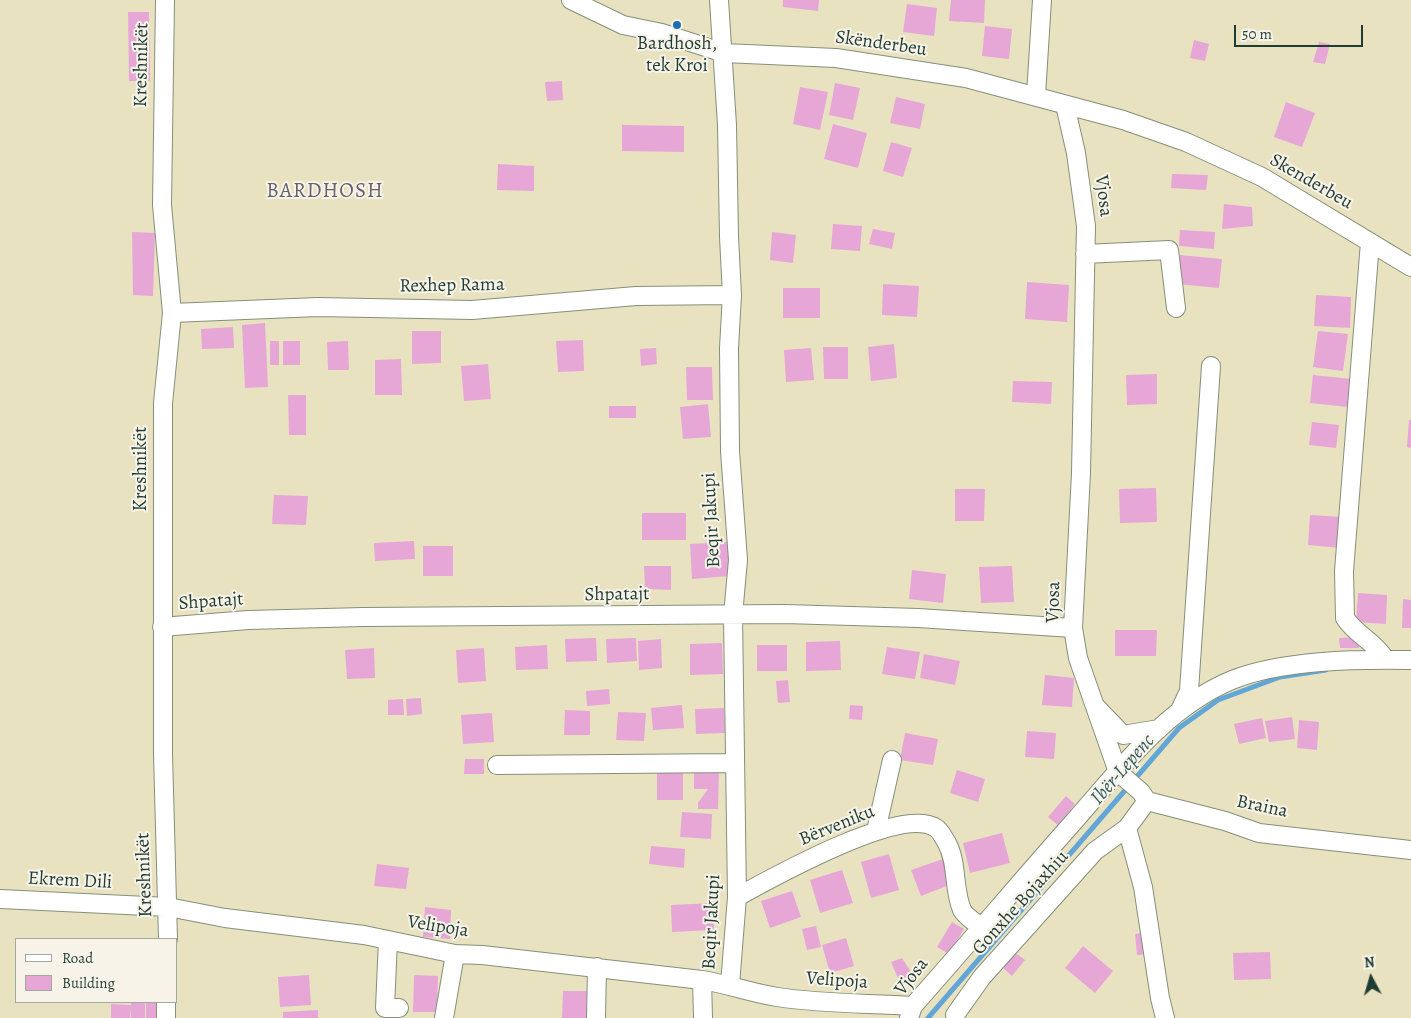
<!DOCTYPE html>
<meta charset="utf-8">
<style>
body{margin:0}
#map{position:relative;width:1411px;height:1018px;overflow:hidden;background:#e9e2c1;font-family:Alegreya,serif}
canvas{display:block}
.legend{position:absolute;left:15px;top:938px;width:162px;height:65px;box-sizing:border-box;background:#f7f3e8;border:1px solid #a1aaa0;margin:0;padding:6px 9px;list-style:none;font-size:15px;color:#1f3d34}
.legend li{display:flex;align-items:center;gap:10px;height:25px}
.legend b{width:25px;border:1px solid #a1aaa0}
.north{position:absolute;left:1346px;top:953px;width:50px;height:50px;-webkit-text-stroke:4px #f7f3e8;paint-order:stroke;rotate:354deg;font-size:14px;font-weight:700;line-height:20px;text-align:center;color:#1f3d34}
.north::after{content:'';display:block;margin:auto;width:18px;height:22px;background:#1f3d34;clip-path:polygon(50% 0,100% 100%,50% 72%,0 100%)}
.scale{position:absolute;left:1234px;top:25px;width:129px;height:22px;box-sizing:border-box;border:2px solid #1f3d34;border-top:0;padding-left:6px;font-size:15px;line-height:18px;white-space:nowrap;color:#1f3d34;-webkit-text-stroke:4px #f7f3e8;paint-order:stroke}
</style>
<div id="map">
<canvas width="1411" height="1018"></canvas>
<ul class="legend">
<li><b style="height:6px;background:#fff"></b>Road</li>
<li><b style="height:14px;background:#e6a7d7"></b>Building</li>
</ul>
<div class="north">N</div>
<div class="scale">50 m</div>
</div>
<script>
const c = document.querySelector('canvas').getContext('2d');
c.lineJoin = 'round';
function trace(path, color, width, dash) { c.strokeStyle = color; c.lineWidth = width; c.lineCap = dash ? 'butt' : 'round'; c.setLineDash(dash || []); c.stroke(path); }
function fillPath(path, color) { c.fillStyle = color; c.fill(path, 'evenodd'); }
function drawText(font, color, halo, rows, align = 'center') {
  c.font = font + ' Alegreya,serif'; c.lineWidth = 4; c.setLineDash([]); c.textBaseline = 'middle'; c.strokeStyle = halo; c.fillStyle = color; for (const [text, x, y, turn = 0] of rows) {
    c.save(); c.translate(x, y); c.rotate((+turn || 0) * Math.PI / 180); c.textAlign = isNaN(turn) ? turn : align; if (halo) c.strokeText(text, 0, 0); c.fillText(text, 0, 0); c.restore();
  }
}
const stream = new Path2D(`
 M 928,1018 L 1179,728 L 1218,700 L 1280,677 L 1326,670`);
const building = new Path2D(`
 M 783,0 L 819,0 L 818,11 L 783,7 Z
 M 951,0 L 985,0 L 984,23 L 949,21 Z
 M 907,4 L 937,8 L 934,36 L 903,32 Z
 M 128,12 L 149,12 L 150,81 L 129,81 Z
 M 985,26 L 1012,29 L 1009,59 L 982,56 Z
 M 1194,40 L 1209,44 L 1205,61 L 1190,58 Z
 M 1319,42 L 1330,44 L 1325,64 L 1313,62 Z
 M 562,81 L 563,100 L 547,101 L 545,82 Z
 M 835,83 L 860,88 L 853,120 L 829,115 Z
 M 800,87 L 828,92 L 820,130 L 793,124 Z
 M 896,97 L 925,104 L 920,129 L 890,123 Z
 M 1286,102 L 1315,113 L 1302,147 L 1274,137 Z
 M 833,124 L 867,133 L 858,168 L 824,159 Z
 M 622,125 L 684,126 L 684,152 L 622,151 Z
 M 891,142 L 912,148 L 903,177 L 883,171 Z
 M 498,164 L 534,166 L 534,191 L 497,190 Z
 M 1172,174 L 1208,175 L 1206,190 L 1171,188 Z
 M 1224,204 L 1252,207 L 1253,226 L 1222,229 Z
 M 833,224 L 862,226 L 860,251 L 831,249 Z
 M 873,229 L 895,233 L 892,249 L 869,244 Z
 M 1180,230 L 1215,232 L 1214,249 L 1179,246 Z
 M 132,232 L 155,233 L 153,296 L 133,295 Z
 M 772,232 L 796,235 L 793,263 L 770,260 Z
 M 1180,255 L 1222,259 L 1219,288 L 1177,284 Z
 M 1027,282 L 1069,285 L 1067,322 L 1025,319 Z
 M 883,284 L 919,286 L 917,317 L 882,315 Z
 M 783,288 L 820,288 L 820,318 L 783,318 Z
 M 1316,295 L 1351,297 L 1350,328 L 1314,326 Z
 M 265,323 L 268,387 L 245,388 L 242,325 Z
 M 233,327 L 234,348 L 202,349 L 201,329 Z
 M 412,331 L 441,331 L 441,363 L 412,364 Z
 M 1318,331 L 1348,334 L 1343,371 L 1313,367 Z
 M 583,340 L 584,371 L 558,372 L 556,341 Z
 M 270,341 L 279,341 L 279,365 L 270,365 Z
 M 283,341 L 300,341 L 300,365 L 283,365 Z
 M 348,341 L 349,370 L 328,370 L 327,342 Z
 M 894,344 L 897,378 L 871,381 L 868,347 Z
 M 823,347 L 848,347 L 848,379 L 824,379 Z
 M 656,348 L 657,364 L 641,366 L 640,349 Z
 M 811,348 L 814,380 L 786,382 L 784,350 Z
 M 401,359 L 402,395 L 375,395 L 375,360 Z
 M 488,364 L 491,399 L 464,401 L 461,366 Z
 M 686,367 L 712,367 L 713,400 L 687,400 Z
 M 1157,374 L 1157,404 L 1127,405 L 1126,375 Z
 M 1313,375 L 1351,379 L 1348,407 L 1310,403 Z
 M 1013,381 L 1052,382 L 1051,404 L 1012,402 Z
 M 288,395 L 306,395 L 306,435 L 289,435 Z
 M 708,404 L 711,437 L 683,439 L 680,407 Z
 M 609,406 L 636,406 L 636,418 L 609,418 Z
 M 1409,420 L 1411,420 L 1411,448 L 1407,447 Z
 M 1312,422 L 1339,425 L 1336,448 L 1309,445 Z
 M 1156,488 L 1157,522 L 1120,523 L 1119,489 Z
 M 955,489 L 985,489 L 984,521 L 955,521 Z
 M 274,495 L 308,496 L 306,525 L 272,524 Z
 M 642,513 L 686,513 L 686,540 L 642,540 Z
 M 1310,515 L 1343,517 L 1341,548 L 1308,545 Z
 M 414,541 L 415,559 L 375,561 L 374,543 Z
 M 728,542 L 730,576 L 692,579 L 690,544 Z
 M 423,546 L 453,546 L 453,576 L 423,576 Z
 M 644,566 L 671,566 L 671,590 L 645,589 Z
 M 1012,566 L 1014,602 L 981,603 L 979,567 Z
 M 912,570 L 946,574 L 943,603 L 909,599 Z
 M 1358,593 L 1387,595 L 1386,624 L 1356,622 Z
 M 1403,599 L 1411,600 L 1411,628 L 1402,628 Z
 M 1115,630 L 1157,630 L 1156,656 L 1115,656 Z
 M 1358,637 L 1359,648 L 1340,648 L 1339,638 Z
 M 596,638 L 597,661 L 566,662 L 565,639 Z
 M 636,638 L 637,661 L 607,663 L 606,639 Z
 M 661,639 L 662,668 L 639,670 L 638,641 Z
 M 840,641 L 841,670 L 806,671 L 806,642 Z
 M 722,643 L 723,674 L 690,675 L 690,644 Z
 M 547,645 L 548,669 L 516,670 L 515,647 Z
 M 757,645 L 787,645 L 787,671 L 757,671 Z
 M 887,647 L 920,652 L 915,679 L 882,674 Z
 M 374,648 L 375,678 L 347,679 L 345,650 Z
 M 484,648 L 486,681 L 458,683 L 456,650 Z
 M 924,654 L 960,661 L 955,685 L 920,678 Z
 M 1045,675 L 1074,678 L 1072,707 L 1042,705 Z
 M 788,680 L 790,702 L 778,703 L 776,681 Z
 M 609,689 L 610,704 L 587,706 L 586,691 Z
 M 421,698 L 422,714 L 407,716 L 406,699 Z
 M 403,699 L 404,715 L 388,715 L 388,700 Z
 M 682,705 L 684,728 L 653,730 L 651,708 Z
 M 850,705 L 863,706 L 862,720 L 849,719 Z
 M 724,708 L 725,733 L 696,734 L 695,709 Z
 M 565,710 L 590,711 L 590,735 L 564,735 Z
 M 618,712 L 646,713 L 644,741 L 616,740 Z
 M 492,713 L 494,742 L 463,744 L 461,715 Z
 M 1292,717 L 1295,739 L 1269,742 L 1265,721 Z
 M 1262,718 L 1266,738 L 1239,744 L 1234,724 Z
 M 1299,720 L 1319,722 L 1317,750 L 1297,748 Z
 M 1027,731 L 1056,733 L 1054,759 L 1025,757 Z
 M 905,733 L 938,739 L 933,765 L 900,760 Z
 M 465,759 L 484,759 L 484,774 L 464,774 Z
 M 694,770 L 719,770 L 718,809 L 698,809 L 698,803 L 708,789 L 694,789 Z
 M 957,770 L 985,779 L 978,802 L 950,793 Z
 M 657,771 L 683,771 L 683,800 L 657,800 Z
 M 1066,796 L 1075,804 L 1058,825 L 1048,817 Z
 M 682,812 L 712,814 L 711,839 L 680,837 Z
 M 1002,833 L 1010,863 L 970,873 L 963,843 Z
 M 651,846 L 685,849 L 684,868 L 649,864 Z
 M 889,854 L 899,890 L 871,898 L 861,862 Z
 M 943,859 L 952,884 L 921,896 L 911,870 Z
 M 377,864 L 409,868 L 406,889 L 374,886 Z
 M 842,870 L 853,903 L 820,913 L 810,880 Z
 M 792,891 L 801,917 L 770,928 L 761,901 Z
 M 713,903 L 714,930 L 672,932 L 671,905 Z
 M 425,907 L 451,910 L 450,939 L 423,937 Z
 M 952,922 L 964,929 L 949,954 L 937,947 Z
 M 816,926 L 821,947 L 807,950 L 802,929 Z
 M 1148,932 L 1151,954 L 1137,955 L 1135,934 Z
 M 846,938 L 854,966 L 830,973 L 822,945 Z
 M 1083,946 L 1113,971 L 1095,993 L 1065,968 Z
 M 1014,952 L 1025,960 L 1012,976 L 1002,967 Z
 M 1270,952 L 1271,979 L 1234,980 L 1233,953 Z
 M 902,958 L 915,978 L 901,985 L 891,962 Z
 M 309,975 L 311,1005 L 280,1007 L 278,977 Z
 M 414,975 L 438,976 L 437,1012 L 413,1012 Z
 M 563,991 L 588,991 L 588,1018 L 562,1018 Z
 M 131,1002 L 145,1002 L 145,1018 L 131,1018 L 130,1008 L 130,1018 L 111,1018 L 111,1004 L 131,1005 Z
 M 146,1002 L 160,1002 L 160,1018 L 146,1018 Z
 M 318,1010 L 318,1018 L 283,1018 L 283,1012 Z`);
const street = new Path2D(`
 M 165,0 L 162,205 L 172,313 L 163,403 L 163,754 L 168,939
 M 571,0 L 623,25 L 662,33 L 724,53 L 836,58 L 966,78 L 1123,120 L 1186,142 L 1262,177 L 1411,267
 M 719,0 L 727,125 L 729,237 L 732,295 L 729,348 L 730,451 L 738,560 L 733,615 L 737,897 L 730,985
 M 1036,95 L 1042,0
 M 1065,105 L 1076,153 L 1086,226 L 1081,473 L 1073,628 L 1078,658 L 1118,772 L 1141,792 L 1147,801 L 1225,821 L 1259,833 L 1411,850
 M 1370,242 L 1344,571 L 1345,618 C 1356,635 1375,642 1385,659
 M 1085,254 L 1169,250 L 1176,308
 M 172,313 L 318,307 L 472,310 L 636,296 L 732,295
 M 162,627 L 248,620 L 363,617 L 785,614 L 918,618 L 1073,628
 M 1096,707 L 1123,735 L 1159,729
 M 1181,708 L 1189,691 L 1211,366
 M 497,765 L 734,763
 M 1147,801 L 1127,828 L 1143,887 L 1160,998 L 1165,1018
 M 876,831 L 892,760
 M 737,897 C 772,878 901,805 936,828 C 941,831 944,839 947,843 C 958,864 953,889 962,910 C 965,916 976,923 981,927
 M 0,899 L 168,907 L 225,918 L 364,935 L 455,954 L 482,955 L 702,980 C 727,984 752,993 777,997 C 823,1004 867,1003 913,1006
 M 388,940 L 385,1008 L 399,1008
 M 702,980 L 703,1018
 M 955,1015 L 982,977 L 1095,851 L 1127,828
 M 166,1018 L 166,1002
 M 444,1018 L 455,954
 M 596,1018 L 597,967
 M 909,1018 L 913,1006 C 968,944 1022,880 1077,818 C 1122,767 1167,707 1232,680 C 1282,660 1357,659 1411,660`);
const markers = [
 [677,25,5,"#1f6fb2"]
];
const poiNames = [
 ["Bardhosh,",677,44],
 ["tek Kroi",677,66]
];
const streetNames = [
 ["Skënderbeu",881,44,8],
 ["Kreshnikët",142,65,-89],
 ["Skenderbeu",1311,182,30],
 ["Vjosa",1103,196,83],
 ["Rexhep Rama",452,286,-1],
 ["Kreshnikët",141,469,-90],
 ["Beqir Jakupi",712,520,-93],
 ["Shpatajt",617,595,-1],
 ["Shpatajt",211,602,-4],
 ["Vjosa",1054,602,-88],
 ["Braina",1262,807,12],
 ["Bërveniku",837,826,-22],
 ["Kreshnikët",145,875,-92],
 ["Ekrem Dili",70,881,3],
 ["Gonxhe Bojaxhiu",1021,903,-48],
 ["Beqir Jakupi",712,922,-87],
 ["Velipoja",438,927,9],
 ["Vjosa",912,977,-52],
 ["Velipoja",837,981,4]
];
const waterNames = [
 ["Ibër-Lepenc",1123,770,-49]
];
const quarterNames = [
 ["BARDHOSH",325,192]
];
trace(stream, '#62a6d7', 5);
fillPath(building, '#e6a7d7');
trace(street, '#84907a', 20);
trace(street, '#fff', 18);
for (const [x, y, r, color] of markers) { const dot = new Path2D(); dot.arc(x, y, r, 0, 2 * Math.PI); c.fillStyle = color; c.fill(dot); trace(dot, '#f7f3e8', 2); }
drawText('19px', '#1f3d34', '#f7f3e8', poiNames);
drawText('19px', '#1f3d34', '#f7f3e8', streetNames);
drawText('italic 20px', '#335c65', '#f7f3e8', waterNames);
c.letterSpacing = '1px';
drawText('21px', '#65626d', '#f7f3e8', quarterNames);
c.letterSpacing = '0px';
</script>
